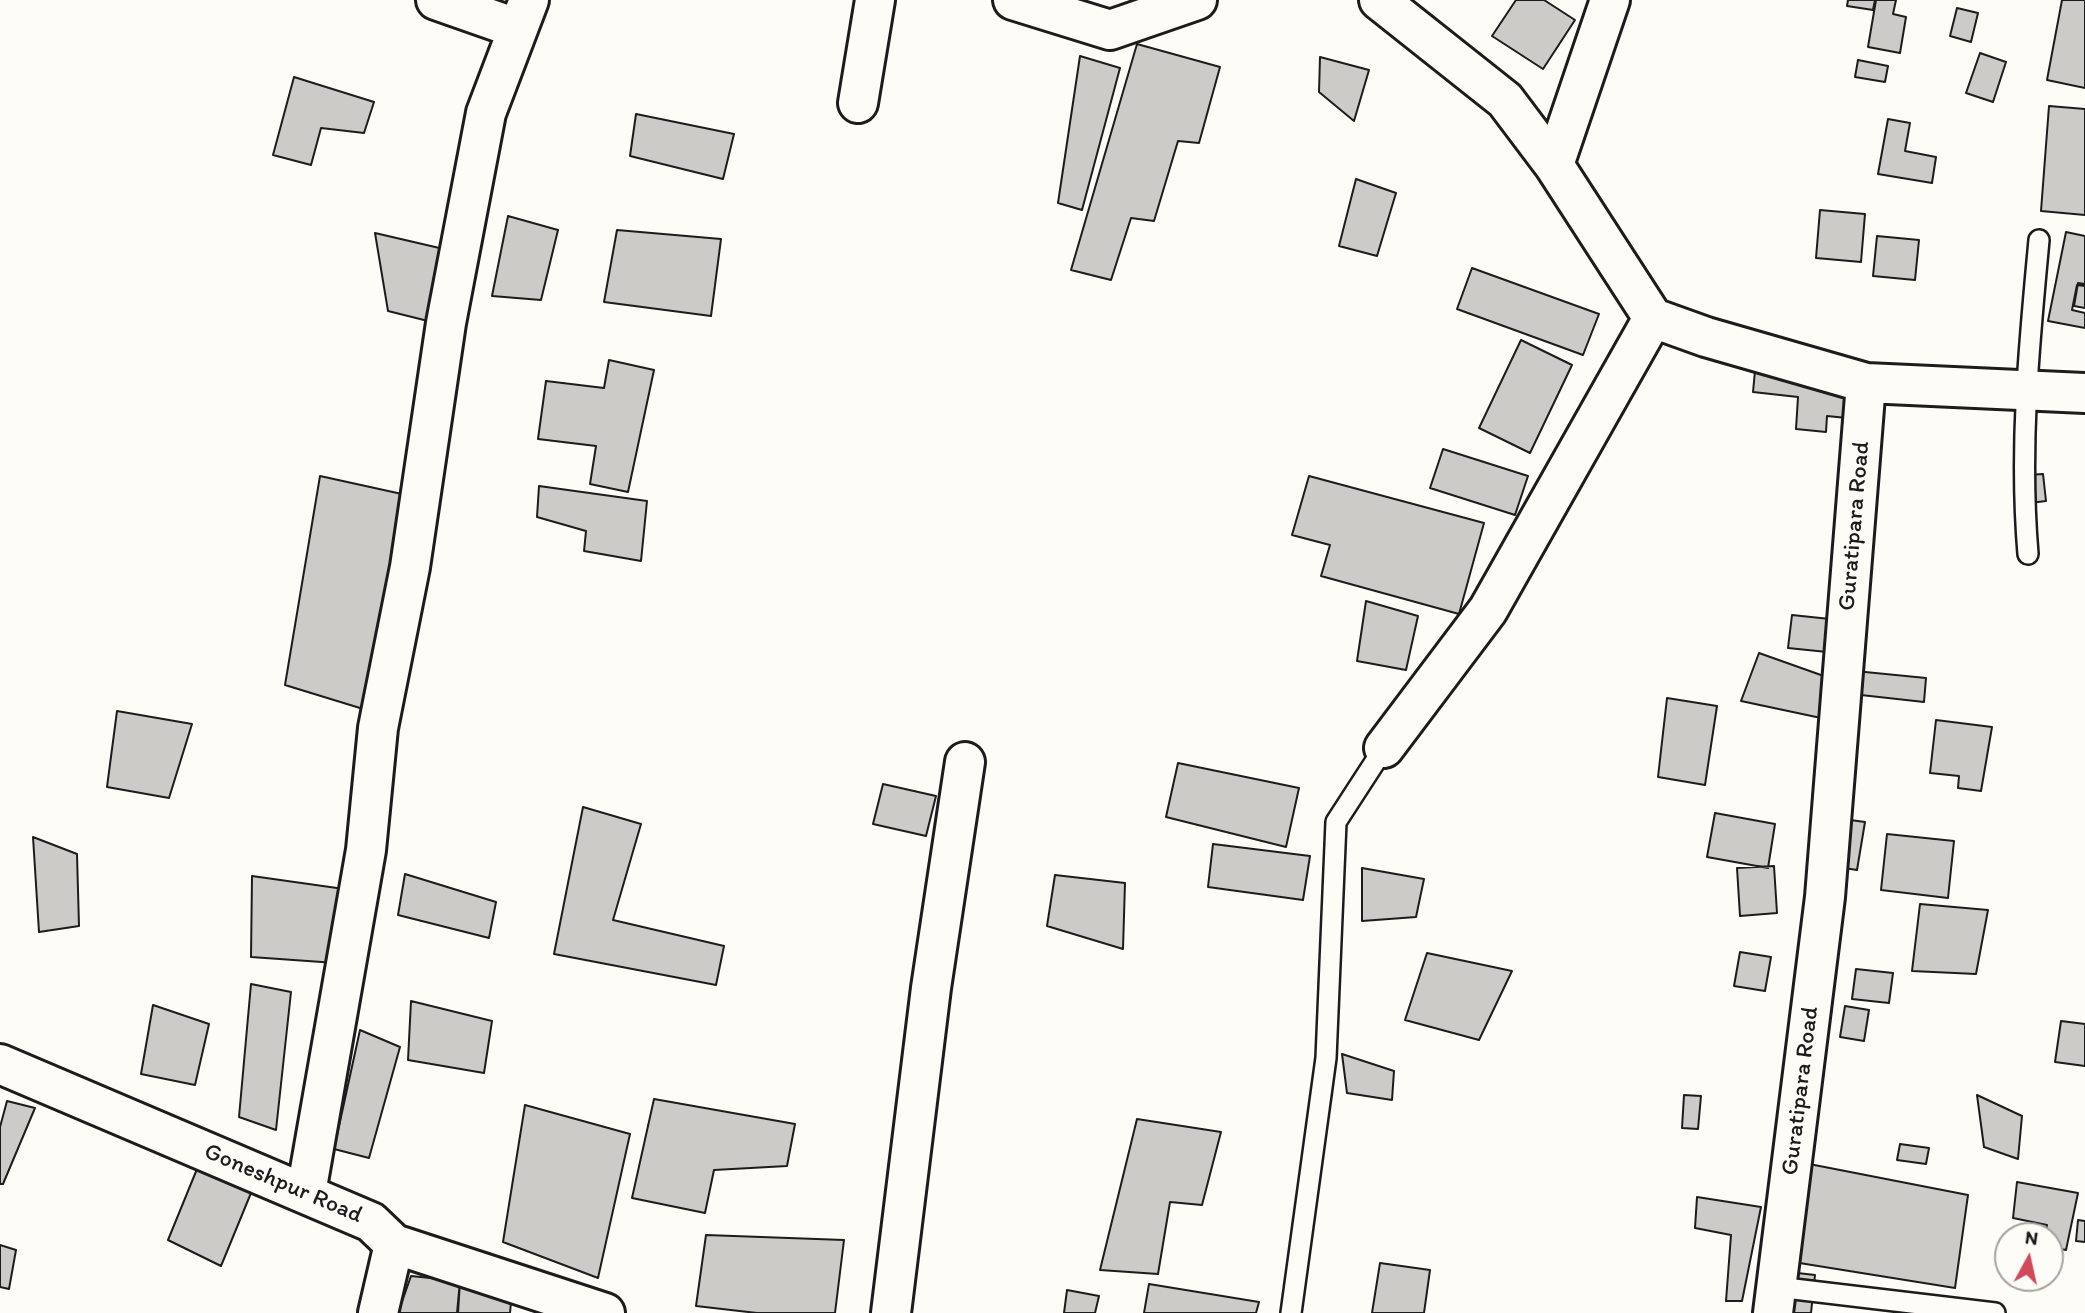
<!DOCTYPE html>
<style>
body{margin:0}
#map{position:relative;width:2085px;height:1313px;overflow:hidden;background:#fdfcf7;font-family:Itim,sans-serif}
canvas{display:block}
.north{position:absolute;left:1994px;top:1222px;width:70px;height:70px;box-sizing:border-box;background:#fdfcf7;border:2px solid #a3a29f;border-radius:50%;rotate:8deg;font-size:19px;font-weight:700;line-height:28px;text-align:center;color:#1c1c1c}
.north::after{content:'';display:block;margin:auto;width:24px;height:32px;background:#d1495b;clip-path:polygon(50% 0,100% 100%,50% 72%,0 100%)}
</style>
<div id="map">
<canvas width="2085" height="1313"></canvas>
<div class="north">N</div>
</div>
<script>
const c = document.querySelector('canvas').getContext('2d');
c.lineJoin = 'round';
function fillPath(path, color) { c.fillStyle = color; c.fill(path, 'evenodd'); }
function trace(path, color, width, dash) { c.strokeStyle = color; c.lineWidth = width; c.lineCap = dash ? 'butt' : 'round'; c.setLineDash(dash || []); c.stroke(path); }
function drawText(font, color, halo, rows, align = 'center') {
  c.font = font + ' Itim,sans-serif'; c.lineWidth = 7; c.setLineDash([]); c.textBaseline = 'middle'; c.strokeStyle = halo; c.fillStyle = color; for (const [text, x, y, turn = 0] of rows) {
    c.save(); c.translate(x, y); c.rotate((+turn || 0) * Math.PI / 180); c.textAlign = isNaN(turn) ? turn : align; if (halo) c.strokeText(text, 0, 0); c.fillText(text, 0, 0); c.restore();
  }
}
const building = new Path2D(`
 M 1516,0 L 1544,0 L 1575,20 L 1543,69 L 1492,36 Z
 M 1848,0 L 1875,0 L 1873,10 L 1847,6 Z
 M 1876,0 L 1896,0 L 1893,14 L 1906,17 L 1900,53 L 1868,47 Z
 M 2062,0 L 2085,0 L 2085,88 L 2047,80 Z
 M 1957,8 L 1978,13 L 1971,42 L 1950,36 Z
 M 1137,44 L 1220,67 L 1199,143 L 1178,141 L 1154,221 L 1131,218 L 1111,280 L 1071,270 Z
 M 1980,53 L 2006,62 L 1993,102 L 1966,93 Z
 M 1080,56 L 1120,68 L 1082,210 L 1058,203 Z
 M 1320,57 L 1369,70 L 1354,121 L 1319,92 Z
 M 1858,60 L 1888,66 L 1885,82 L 1855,77 Z
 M 294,77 L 374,102 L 364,133 L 321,128 L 311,165 L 273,155 Z
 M 2049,106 L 2085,109 L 2085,215 L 2041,211 Z
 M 636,114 L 734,134 L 723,179 L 630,156 Z
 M 1888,119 L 1910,123 L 1905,151 L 1936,157 L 1932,183 L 1878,174 Z
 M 1356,179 L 1396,193 L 1377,256 L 1339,246 Z
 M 1820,210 L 1865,214 L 1861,262 L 1816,258 Z
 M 508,216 L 558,230 L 541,300 L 492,296 Z
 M 617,230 L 721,239 L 711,316 L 604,302 Z
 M 2066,232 L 2085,236 L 2085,286 L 2077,285 L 2072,310 L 2085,313 L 2085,328 L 2048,321 Z
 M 375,233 L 448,250 L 436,323 L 388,311 Z
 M 1877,236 L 1919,240 L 1915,280 L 1873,276 Z
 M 1472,268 L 1599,314 L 1583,355 L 1457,309 Z
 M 2078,283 L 2085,284 L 2085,308 L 2074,306 Z
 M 1521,340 L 1572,365 L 1530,453 L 1479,428 Z
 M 609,360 L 654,370 L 628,492 L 590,484 L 596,446 L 538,439 L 546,381 L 604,388 Z
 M 1756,360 L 1862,372 L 1857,419 L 1827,416 L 1826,432 L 1796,429 L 1798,397 L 1753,392 Z
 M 1443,449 L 1528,476 L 1515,515 L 1430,488 Z
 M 2043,474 L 2046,501 L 2030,503 L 2027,475 Z
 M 320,476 L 411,496 L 373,712 L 285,685 Z
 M 1309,476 L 1484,523 L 1459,614 L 1321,576 L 1330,545 L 1292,535 Z
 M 539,486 L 647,501 L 641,561 L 584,551 L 586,531 L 537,517 Z
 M 1366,601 L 1418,616 L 1406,670 L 1357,661 Z
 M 1792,615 L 1830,619 L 1827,652 L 1788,648 Z
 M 1759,653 L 1835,680 L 1821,718 L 1741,701 Z
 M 1855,671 L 1926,678 L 1924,702 L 1852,694 Z
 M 1667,698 L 1717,706 L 1705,785 L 1658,777 Z
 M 117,711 L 192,724 L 169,798 L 107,787 Z
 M 1936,720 L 1992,727 L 1981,791 L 1958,788 L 1959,776 L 1930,773 Z
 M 1178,763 L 1299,788 L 1286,847 L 1166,817 Z
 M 883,784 L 936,796 L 926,836 L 873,824 Z
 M 583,807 L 641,824 L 613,920 L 724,946 L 716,985 L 554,954 Z
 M 1715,813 L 1775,824 L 1768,868 L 1707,857 Z
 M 1821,816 L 1865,822 L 1857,870 L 1813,863 Z
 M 1887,834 L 1954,841 L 1948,898 L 1881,890 Z
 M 33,837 L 77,854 L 79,926 L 39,932 Z
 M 1213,844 L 1310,856 L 1303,900 L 1208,887 Z
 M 1774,866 L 1777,913 L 1740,916 L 1737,868 Z
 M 1362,868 L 1424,879 L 1416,917 L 1362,921 Z
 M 405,874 L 496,902 L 489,938 L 398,915 Z
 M 1055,875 L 1125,883 L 1123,949 L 1047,926 Z
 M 252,876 L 344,889 L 336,963 L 251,957 Z
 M 1920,904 L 1988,910 L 1976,974 L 1912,971 Z
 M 1740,952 L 1771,957 L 1765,991 L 1734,986 Z
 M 1427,953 L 1512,971 L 1479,1040 L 1405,1020 Z
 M 1856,969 L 1893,973 L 1889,1003 L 1852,999 Z
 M 251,984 L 291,992 L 276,1130 L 239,1117 Z
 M 411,1001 L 492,1021 L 484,1073 L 408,1060 Z
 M 153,1005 L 209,1024 L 195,1085 L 141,1074 Z
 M 1845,1006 L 1869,1010 L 1864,1041 L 1840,1037 Z
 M 2061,1021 L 2085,1024 L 2085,1066 L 2055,1062 Z
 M 360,1030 L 400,1047 L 369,1158 L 334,1149 Z
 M 1342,1054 L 1394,1071 L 1392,1100 L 1347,1093 Z
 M 1684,1095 L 1701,1096 L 1698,1129 L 1682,1128 Z
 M 1977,1095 L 2022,1116 L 2018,1159 L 1984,1147 Z
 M 654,1099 L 795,1124 L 787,1166 L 714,1170 L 705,1213 L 632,1198 Z
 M 7,1101 L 35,1108 L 3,1184 L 0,1184 L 0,1127 Z
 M 525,1105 L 630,1134 L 598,1278 L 503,1242 Z
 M 1137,1119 L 1221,1132 L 1202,1205 L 1170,1202 L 1158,1274 L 1100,1270 Z
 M 1900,1144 L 1929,1148 L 1926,1164 L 1897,1160 Z
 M 1799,1162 L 1968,1195 L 1955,1288 L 1787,1261 Z
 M 197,1169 L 251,1193 L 221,1266 L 168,1240 Z
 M 2017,1182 L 2078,1193 L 2066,1250 L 2050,1247 L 2050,1236 L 2045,1236 L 2047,1225 L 2013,1218 Z
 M 1697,1197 L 1761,1207 L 1742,1301 L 1726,1301 L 1731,1235 L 1695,1228 Z
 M 2078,1220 L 2085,1221 L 2085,1242 L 2076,1241 Z
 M 706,1235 L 844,1240 L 835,1313 L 757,1313 L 696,1306 Z
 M 0,1245 L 16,1250 L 9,1289 L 0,1287 Z
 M 1380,1263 L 1430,1270 L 1424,1313 L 1372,1313 Z
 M 1771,1270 L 1815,1275 L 1811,1313 L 1775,1313 Z
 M 411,1276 L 460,1281 L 457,1313 L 398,1313 Z
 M 460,1281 L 511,1302 L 510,1313 L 458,1313 Z
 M 1149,1284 L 1259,1302 L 1256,1313 L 1144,1313 Z
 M 1067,1290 L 1099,1296 L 1095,1313 L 1064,1313 Z`);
const service = new Path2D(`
 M 2028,554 C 2019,448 2029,346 2039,240
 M 1777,1287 L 1995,1313
 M 1291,1313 L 1326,1058 L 1336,822 L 1384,748`);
const minor = new Path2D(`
 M 436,0 L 516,28
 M 1013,0 L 1110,30 L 1197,0
 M 1379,0 L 1505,100 L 1554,165 L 1653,318 L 1706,337 L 1866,383 L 1825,897 L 1773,1313
 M 858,103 L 875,0
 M 1554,165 L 1610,0
 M 1866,383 L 2085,393
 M 1384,748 L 1488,610 L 1653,318
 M 306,1193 L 366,850 L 378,728 L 410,567 L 446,323 L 486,113 L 529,0
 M 378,1313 L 394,1244
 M 891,1313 L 931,988 L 965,762`);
const tertiary = new Path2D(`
 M 0,1064 L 371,1222 L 394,1244 L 605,1313`);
const streetNames = [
 ["Guratipara Road",1855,526,-85],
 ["Guratipara Road",1801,1091,-83],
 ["Goneshpur Road",283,1184,23]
];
fillPath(building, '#cccbc8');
trace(building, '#1c1c1c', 2);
trace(service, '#1c1c1c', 24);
trace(minor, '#1c1c1c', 44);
trace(tertiary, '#1c1c1c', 44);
trace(service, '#fdfcf7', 19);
trace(minor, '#fdfcf7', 38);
trace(tertiary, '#fdfcf7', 38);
drawText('24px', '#1c1c1c', '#fdfcf7', streetNames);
</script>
